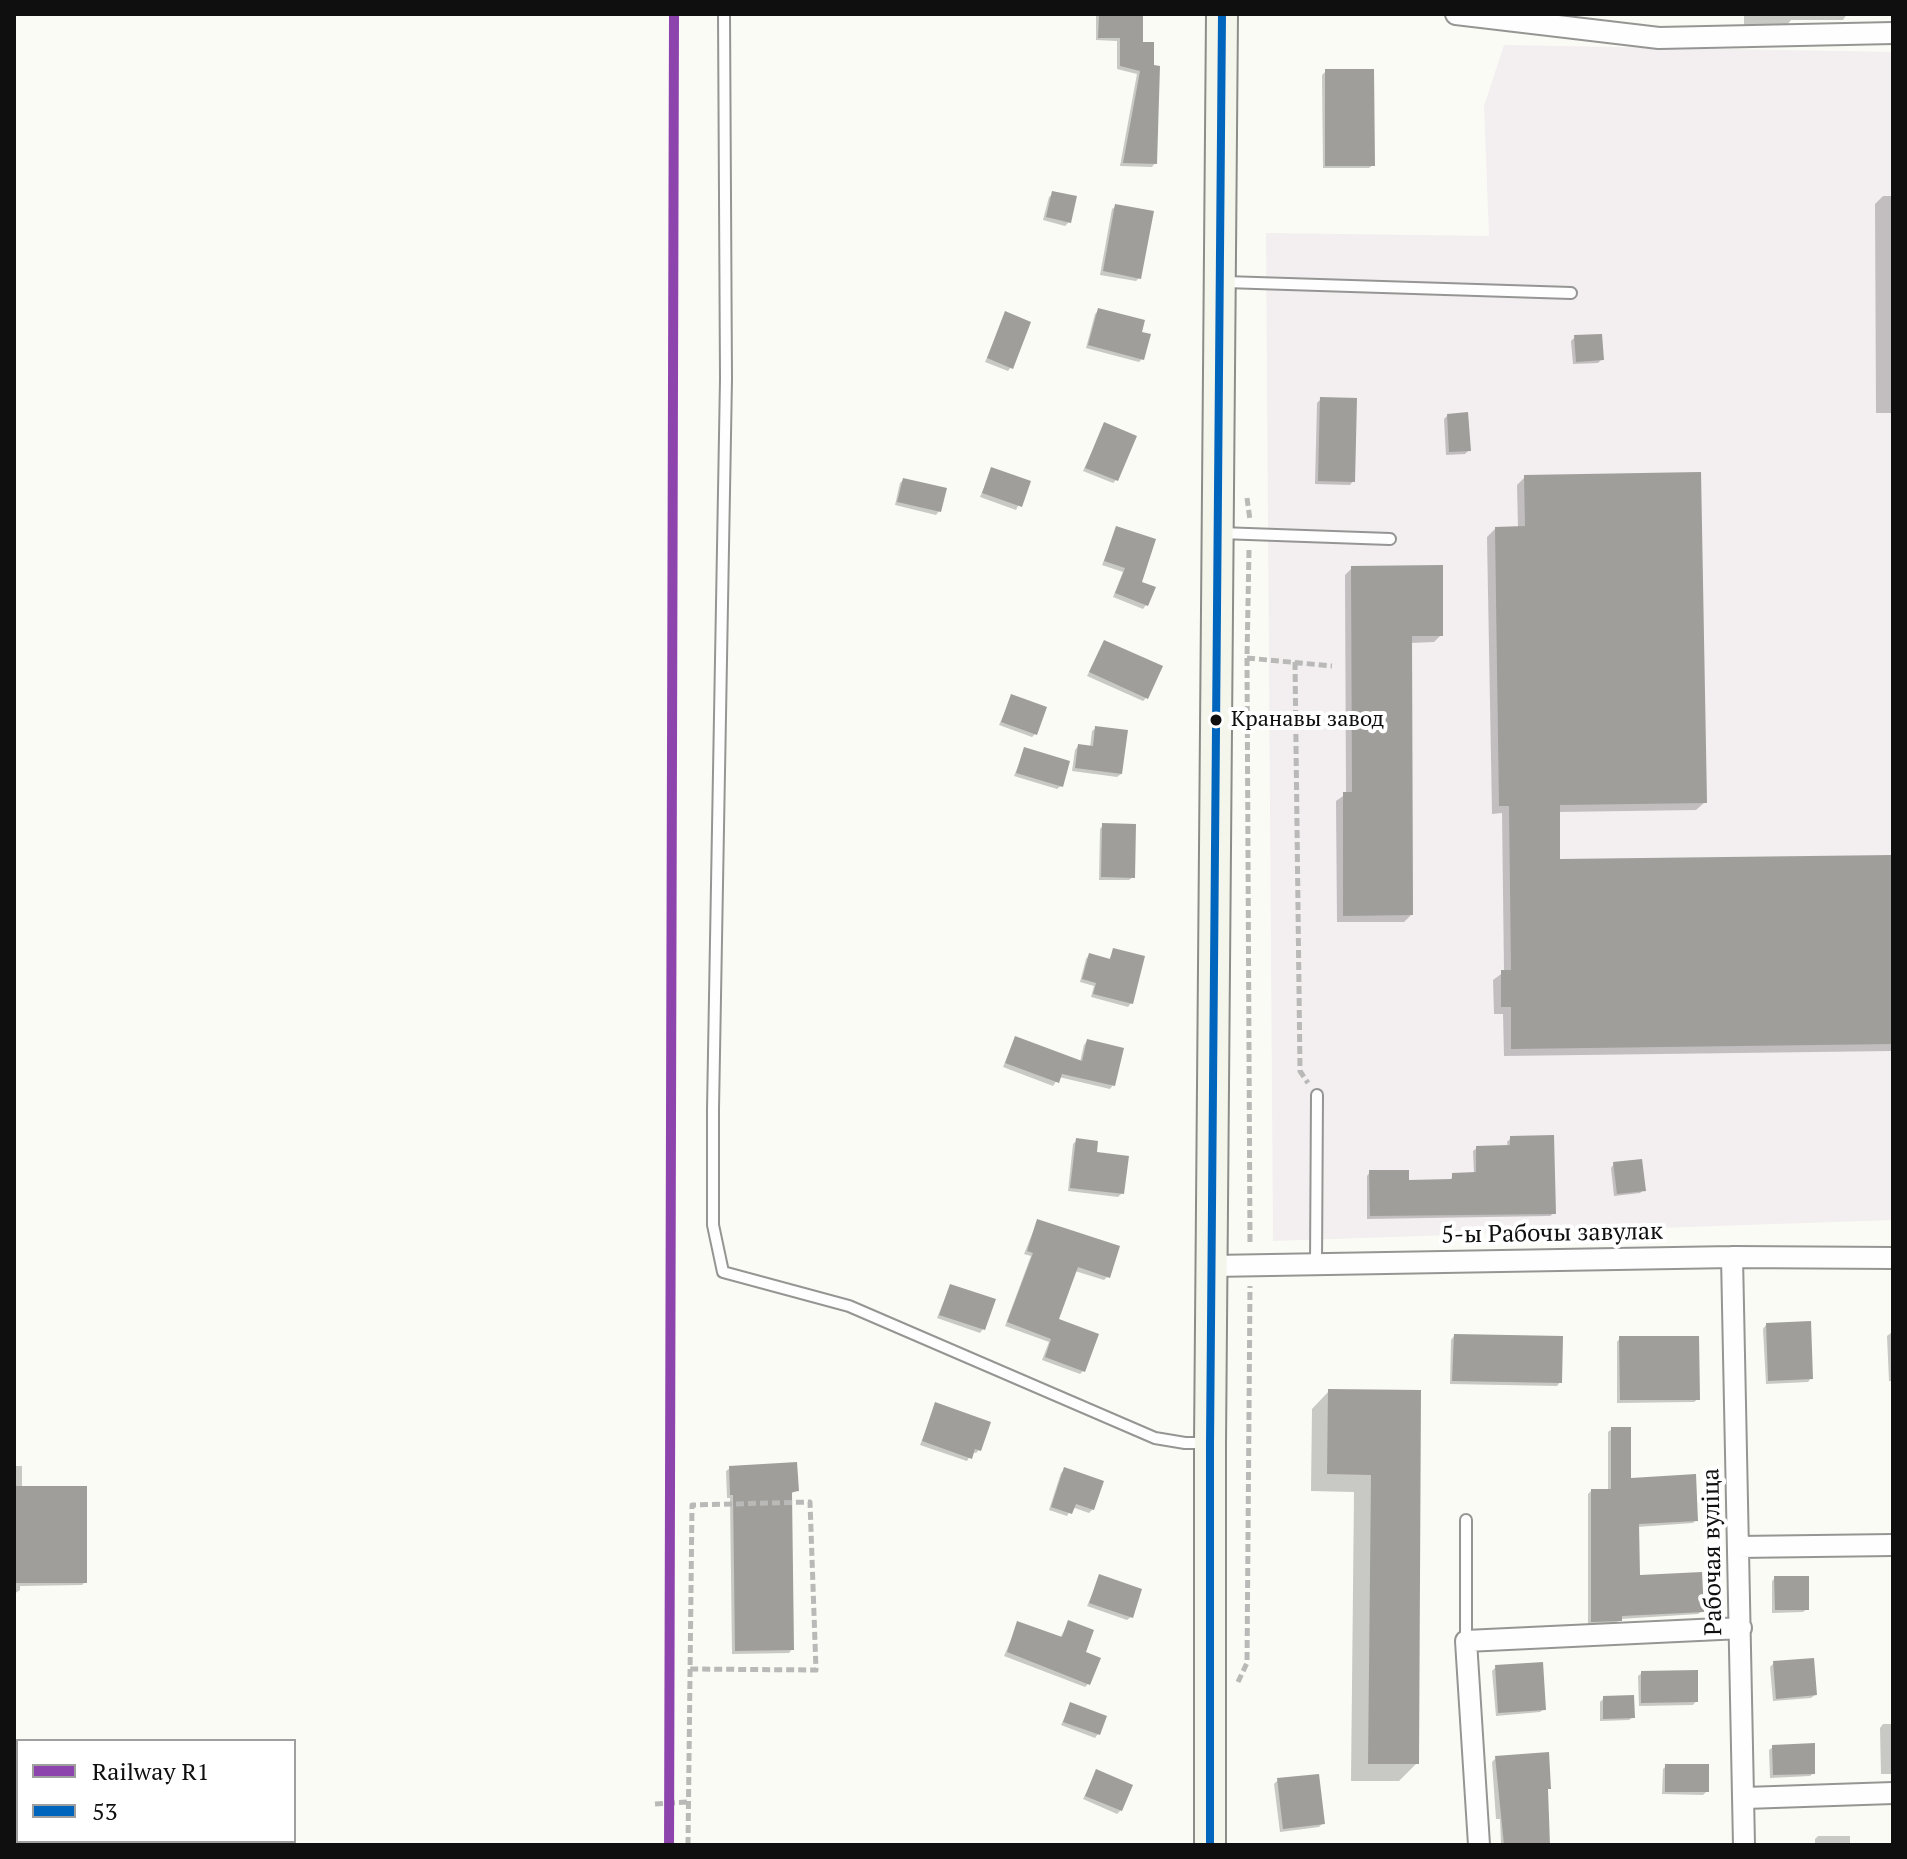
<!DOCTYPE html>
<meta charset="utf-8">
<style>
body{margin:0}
#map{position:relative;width:1907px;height:1859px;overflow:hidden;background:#fbfbf5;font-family:"PT Serif",serif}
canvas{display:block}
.frame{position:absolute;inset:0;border:16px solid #0f0f0f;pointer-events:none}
.legend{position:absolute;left:16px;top:1739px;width:280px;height:104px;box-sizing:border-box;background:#fff;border:2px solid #9f9f9f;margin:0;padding:10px 14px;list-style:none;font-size:24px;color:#0f0f0f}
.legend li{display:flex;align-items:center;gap:16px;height:40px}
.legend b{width:40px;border:2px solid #9f9f9f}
</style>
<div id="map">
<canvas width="1907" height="1859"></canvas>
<div class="frame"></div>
<ul class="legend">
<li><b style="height:10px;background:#8e44ad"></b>Railway R1</li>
<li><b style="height:10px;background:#0065bd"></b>53</li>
</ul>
</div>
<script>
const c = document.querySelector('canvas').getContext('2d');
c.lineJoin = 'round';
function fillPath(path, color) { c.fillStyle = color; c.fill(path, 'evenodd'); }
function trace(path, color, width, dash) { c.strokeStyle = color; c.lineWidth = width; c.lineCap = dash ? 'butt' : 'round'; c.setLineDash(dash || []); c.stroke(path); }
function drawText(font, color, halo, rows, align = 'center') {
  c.font = font + ' "PT Serif",serif'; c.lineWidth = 8; c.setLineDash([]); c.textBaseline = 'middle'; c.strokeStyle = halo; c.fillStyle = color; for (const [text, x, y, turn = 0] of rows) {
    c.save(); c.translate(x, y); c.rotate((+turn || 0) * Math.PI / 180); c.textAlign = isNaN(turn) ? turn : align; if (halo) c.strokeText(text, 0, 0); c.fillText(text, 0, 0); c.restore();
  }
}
const industrial = new Path2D(`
 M 1504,45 L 1893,52 L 1893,1220 L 1273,1241 L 1266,233 L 1489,236 L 1484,106 Z`);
const shadow = new Path2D(`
 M 1096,14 L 1141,14 L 1141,44 L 1155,163 L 1152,167 L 1120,166 L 1137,74 L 1117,69 L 1117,41 L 1096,40 Z
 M 1744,14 L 1847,14 L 1843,20 L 1791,20 L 1787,25 L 1744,26 Z
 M 1326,71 L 1373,165 L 1369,168 L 1323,168 L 1322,75 Z
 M 1053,194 L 1069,222 L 1065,226 L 1043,220 L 1049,197 Z
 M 1883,196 L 1893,196 L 1893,413 L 1876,413 L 1875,204 Z
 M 1116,206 L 1139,278 L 1136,281 L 1100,275 L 1112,209 Z
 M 1099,310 L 1142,359 L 1139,362 L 1086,348 L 1095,314 Z
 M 1006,314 L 1011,367 L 1008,371 L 985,362 Z
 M 1575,337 L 1602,359 L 1598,363 L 1573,364 L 1571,341 Z
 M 1321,399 L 1353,481 L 1350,485 L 1315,484 L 1317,403 Z
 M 1447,416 L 1469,450 L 1465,454 L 1446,455 L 1444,419 Z
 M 1105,424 L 1116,480 L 1113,483 L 1083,471 Z
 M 992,469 L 1029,482 L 1016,510 L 980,497 Z
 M 1525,477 L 1705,802 L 1696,810 L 1558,812 L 1558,861 L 1893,857 L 1893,1051 L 1504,1056 L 1503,1014 L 1494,1014 L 1493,980 L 1504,972 L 1502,813 L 1492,814 L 1487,537 L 1495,529 L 1518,528 L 1517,485 Z
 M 903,480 L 939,511 L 936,515 L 895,505 L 900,483 Z
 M 1117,528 L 1139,583 L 1146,605 L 1143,609 L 1113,597 L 1123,572 L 1102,565 Z
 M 1352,568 L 1441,635 L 1434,642 L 1410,643 L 1411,915 L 1404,922 L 1337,922 L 1336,801 L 1346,794 L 1345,575 Z
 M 1104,642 L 1146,698 L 1143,701 L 1087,676 Z
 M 1012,696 L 1035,734 L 1032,737 L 999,725 Z
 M 1096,728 L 1121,774 L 1117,777 L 1072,771 L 1075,750 L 1078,746 L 1090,748 L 1092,731 Z
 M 1025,749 L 1061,786 L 1057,789 L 1014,776 Z
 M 1103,825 L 1133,877 L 1129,880 L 1099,880 L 1100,829 Z
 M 1114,950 L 1131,1003 L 1128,1007 L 1091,997 L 1094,986 L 1080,982 L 1086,959 L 1089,955 L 1109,960 Z
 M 1015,1038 L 1080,1062 L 1084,1045 L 1087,1041 L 1113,1085 L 1110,1089 L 1059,1077 L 1053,1086 L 1003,1067 Z
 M 1511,1138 L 1554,1213 L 1550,1216 L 1367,1219 L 1367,1176 L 1370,1172 L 1407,1182 L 1450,1181 L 1453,1175 L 1474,1174 L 1473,1151 L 1477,1148 L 1508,1147 L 1507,1142 Z
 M 1077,1140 L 1095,1154 L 1122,1193 L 1118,1197 L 1068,1191 L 1073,1144 Z
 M 1614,1164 L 1643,1190 L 1640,1193 L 1614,1196 L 1611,1168 Z
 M 1037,1222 L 1108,1276 L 1104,1280 L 1075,1271 L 1056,1320 L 1083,1371 L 1080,1374 L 1042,1360 L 1049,1342 L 1005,1326 L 1031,1256 L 1024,1254 Z
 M 950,1286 L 983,1329 L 980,1333 L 937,1318 Z
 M 1766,1325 L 1811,1378 L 1808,1382 L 1766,1384 L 1763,1329 Z
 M 1891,1333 L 1893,1333 L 1893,1381 L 1889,1381 L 1887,1336 Z
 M 1454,1336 L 1560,1382 L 1557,1386 L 1450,1384 L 1451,1340 Z
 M 1620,1338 L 1698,1399 L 1694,1402 L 1617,1403 L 1617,1342 Z
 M 1329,1391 L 1419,1392 L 1417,1763 L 1399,1781 L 1351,1781 L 1354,1492 L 1311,1491 L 1312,1409 Z
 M 936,1404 L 979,1450 L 976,1453 L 972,1452 L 967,1461 L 920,1445 Z
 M 1612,1429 L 1629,1480 L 1696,1520 L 1693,1523 L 1637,1527 L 1638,1578 L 1702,1611 L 1698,1614 L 1620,1619 L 1616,1623 L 1588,1625 L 1588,1494 L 1591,1491 L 1608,1491 L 1608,1432 Z
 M 14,1466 L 22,1466 L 22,1488 L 85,1582 L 82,1585 L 20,1586 L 20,1590 L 14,1594 Z
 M 730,1468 L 797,1491 L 790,1494 L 792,1649 L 789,1653 L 732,1654 L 730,1498 L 727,1498 L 726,1471 Z
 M 1064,1470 L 1093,1509 L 1089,1513 L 1072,1507 L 1067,1516 L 1049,1510 L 1061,1473 Z
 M 1100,1577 L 1131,1617 L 1127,1620 L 1087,1606 Z
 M 1775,1578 L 1807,1609 L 1803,1612 L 1772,1613 L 1772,1581 Z
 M 1069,1622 L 1083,1653 L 1088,1684 L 1085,1687 L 1004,1656 L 1018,1624 L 1060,1638 Z
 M 1774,1663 L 1815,1695 L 1811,1698 L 1773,1701 L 1770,1667 Z
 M 1496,1667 L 1544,1709 L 1540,1712 L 1496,1716 L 1492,1671 Z
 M 1642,1673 L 1696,1701 L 1693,1705 L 1639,1706 L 1638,1676 Z
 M 1604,1698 L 1633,1717 L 1629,1720 L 1600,1721 L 1600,1702 Z
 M 1071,1704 L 1098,1734 L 1095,1738 L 1061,1725 Z
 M 1883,1724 L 1893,1724 L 1893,1774 L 1881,1774 L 1880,1728 Z
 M 1773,1747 L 1813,1773 L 1810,1776 L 1770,1778 L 1769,1750 Z
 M 1496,1758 L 1549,1788 L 1546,1791 L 1548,1845 L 1501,1845 L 1500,1819 L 1496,1819 L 1492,1762 Z
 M 1666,1766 L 1707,1791 L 1703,1795 L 1662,1794 L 1663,1769 Z
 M 1097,1771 L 1121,1810 L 1117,1814 L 1083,1799 Z
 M 1278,1780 L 1323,1823 L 1319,1827 L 1280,1832 L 1274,1784 Z
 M 1818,1836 L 1850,1836 L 1850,1845 L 1815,1845 L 1815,1839 Z`);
const building = new Path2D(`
 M 1099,14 L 1143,14 L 1143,42 L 1154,42 L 1154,65 L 1160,66 L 1157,164 L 1123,163 L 1140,71 L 1120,66 L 1120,38 L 1098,38 Z
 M 1325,69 L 1374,69 L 1375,166 L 1325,166 Z
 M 1052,191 L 1077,196 L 1071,223 L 1046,217 Z
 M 1115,204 L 1154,211 L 1141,279 L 1103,271 Z
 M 1098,308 L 1145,320 L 1142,332 L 1151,334 L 1144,360 L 1088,345 Z
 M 1005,311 L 1031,322 L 1013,369 L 987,358 Z
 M 1602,334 L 1604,360 L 1576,362 L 1574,335 Z
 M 1320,397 L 1357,398 L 1355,482 L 1318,481 Z
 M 1468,412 L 1471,451 L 1449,452 L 1447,414 Z
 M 1104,422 L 1137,436 L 1118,481 L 1085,468 Z
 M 991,467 L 1031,481 L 1022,507 L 982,493 Z
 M 1701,472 L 1707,803 L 1560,805 L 1560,859 L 1893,855 L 1893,1044 L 1511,1049 L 1511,1007 L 1501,1007 L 1501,970 L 1511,970 L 1509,806 L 1499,806 L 1495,527 L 1525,526 L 1524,475 Z
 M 903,478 L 947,488 L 941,512 L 897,502 Z
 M 1116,526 L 1156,539 L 1142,582 L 1156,587 L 1148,606 L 1115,593 L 1125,568 L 1104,561 Z
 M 1443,565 L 1443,636 L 1412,636 L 1413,915 L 1343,916 L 1343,792 L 1352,792 L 1351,566 Z
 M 1104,640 L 1163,666 L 1148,699 L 1089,672 Z
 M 1011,694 L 1047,707 L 1037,735 L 1001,722 Z
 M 1095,726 L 1128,730 L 1122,774 L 1075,768 L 1078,744 L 1093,746 Z
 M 1024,747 L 1070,761 L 1063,787 L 1016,773 Z
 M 1102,823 L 1136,824 L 1135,878 L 1101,877 Z
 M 1113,948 L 1145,956 L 1133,1004 L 1093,994 L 1096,983 L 1082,979 L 1089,953 L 1110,959 Z
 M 1015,1036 L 1082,1061 L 1087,1039 L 1124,1048 L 1115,1086 L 1062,1074 L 1059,1083 L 1005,1063 Z
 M 1554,1135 L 1556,1214 L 1370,1216 L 1369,1170 L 1409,1170 L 1409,1180 L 1452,1179 L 1452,1173 L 1476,1172 L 1476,1146 L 1510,1145 L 1510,1136 Z
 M 1076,1138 L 1098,1141 L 1097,1152 L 1129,1156 L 1124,1194 L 1070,1188 Z
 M 1642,1159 L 1646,1191 L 1617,1194 L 1613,1162 Z
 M 1037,1219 L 1120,1246 L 1110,1278 L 1078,1267 L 1059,1319 L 1099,1334 L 1085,1372 L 1045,1357 L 1051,1339 L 1007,1322 L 1033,1253 L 1027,1251 Z
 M 950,1284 L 996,1299 L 985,1330 L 939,1315 Z
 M 1811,1321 L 1813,1379 L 1768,1381 L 1766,1323 Z
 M 1454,1334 L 1563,1336 L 1562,1383 L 1452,1381 Z
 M 1619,1336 L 1699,1336 L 1700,1400 L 1620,1400 Z
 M 1328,1389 L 1421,1390 L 1419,1764 L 1368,1764 L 1371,1475 L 1327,1474 Z
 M 935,1402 L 991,1422 L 981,1451 L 975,1449 L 972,1459 L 922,1441 Z
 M 1611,1427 L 1631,1427 L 1631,1478 L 1696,1474 L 1698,1521 L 1639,1524 L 1640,1575 L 1702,1572 L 1704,1612 L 1622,1616 L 1622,1621 L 1591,1622 L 1591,1489 L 1611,1489 Z
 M 797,1462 L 799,1491 L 792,1492 L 794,1650 L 735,1651 L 733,1495 L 730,1495 L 729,1466 Z
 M 1064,1467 L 1104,1481 L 1094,1510 L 1076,1504 L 1072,1514 L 1051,1507 Z
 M 14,1486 L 87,1486 L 87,1583 L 14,1583 Z
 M 1099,1574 L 1142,1589 L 1133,1618 L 1089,1603 Z
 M 1774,1576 L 1809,1576 L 1809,1610 L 1775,1610 Z
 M 1068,1620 L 1094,1630 L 1086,1652 L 1101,1658 L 1090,1685 L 1007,1652 L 1017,1621 L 1062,1637 Z
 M 1814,1658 L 1817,1695 L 1776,1699 L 1773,1661 Z
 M 1543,1662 L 1546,1710 L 1498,1713 L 1495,1665 Z
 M 1698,1670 L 1698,1702 L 1641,1703 L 1641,1671 Z
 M 1634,1695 L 1635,1718 L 1603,1719 L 1603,1696 Z
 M 1070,1702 L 1107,1716 L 1100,1735 L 1063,1722 Z
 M 1815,1743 L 1815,1774 L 1773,1775 L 1772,1745 Z
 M 1549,1752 L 1551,1789 L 1548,1789 L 1550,1845 L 1504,1845 L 1495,1756 Z
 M 1665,1764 L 1709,1764 L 1709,1792 L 1665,1792 Z
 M 1096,1769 L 1133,1785 L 1122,1811 L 1085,1796 Z
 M 1319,1774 L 1325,1824 L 1283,1829 L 1277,1778 Z`);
const path = new Path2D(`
 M 1247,498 L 1250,520
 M 1249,550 L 1247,658 L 1250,1244
 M 1247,658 L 1332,666
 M 1295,662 L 1300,1071 L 1308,1083
 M 1238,1682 L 1247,1663 L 1250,1286
 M 655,1804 L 688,1802
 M 688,1845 L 692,1505 L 810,1502 L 816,1670 L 689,1669`);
const service = new Path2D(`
 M 724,14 L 726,379 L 713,1109 L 713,1225 L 723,1272 L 849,1306 L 1155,1438 L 1185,1443 L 1208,1443
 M 1225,282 L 1571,293
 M 1220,533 L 1390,539
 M 1316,1264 L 1317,1095
 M 1466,1641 L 1466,1520`);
const minor = new Path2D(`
 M 1456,14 L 1659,38 L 1893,33
 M 1732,1257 L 1744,1845
 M 1213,1266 L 1732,1257 L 1893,1258
 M 1738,1547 L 1893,1545
 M 1745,1798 L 1893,1793
 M 1479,1845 L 1466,1641 L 1741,1628`);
const secondary = new Path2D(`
 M 1210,1845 L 1210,1443 L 1222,14`);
const bus1 = new Path2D(`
 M 1210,1845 L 1210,1443 L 1222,14`);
const rail1 = new Path2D(`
 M 669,1845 L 674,14`);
const markers = [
 [1216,720,7,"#0f0f0f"]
];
const busNames = [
 ["Кранавы завод",1231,720]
];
const streetNames = [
 ["5-ы Рабочы завулак",1552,1234,-1],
 ["Рабочая вуліца",1713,1552,-91]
];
fillPath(industrial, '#f3eef0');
fillPath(shadow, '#0003');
fillPath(building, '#9f9e9a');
trace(service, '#959593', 14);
trace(minor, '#959593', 24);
trace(secondary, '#8c8c89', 34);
trace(path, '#b9b9b8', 5, [8, 4]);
trace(service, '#fefefe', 10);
trace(minor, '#fefefe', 20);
trace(secondary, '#f4f5eb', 30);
trace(bus1, '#0065bd', 8);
trace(rail1, '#8e44ad', 10);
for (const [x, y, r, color] of markers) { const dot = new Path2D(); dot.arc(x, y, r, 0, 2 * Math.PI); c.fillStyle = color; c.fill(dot); trace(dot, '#fff', 3); }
drawText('22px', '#0f0f0f', '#fff', busNames, 'left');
drawText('24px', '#0f0f0f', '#fff', streetNames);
</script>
